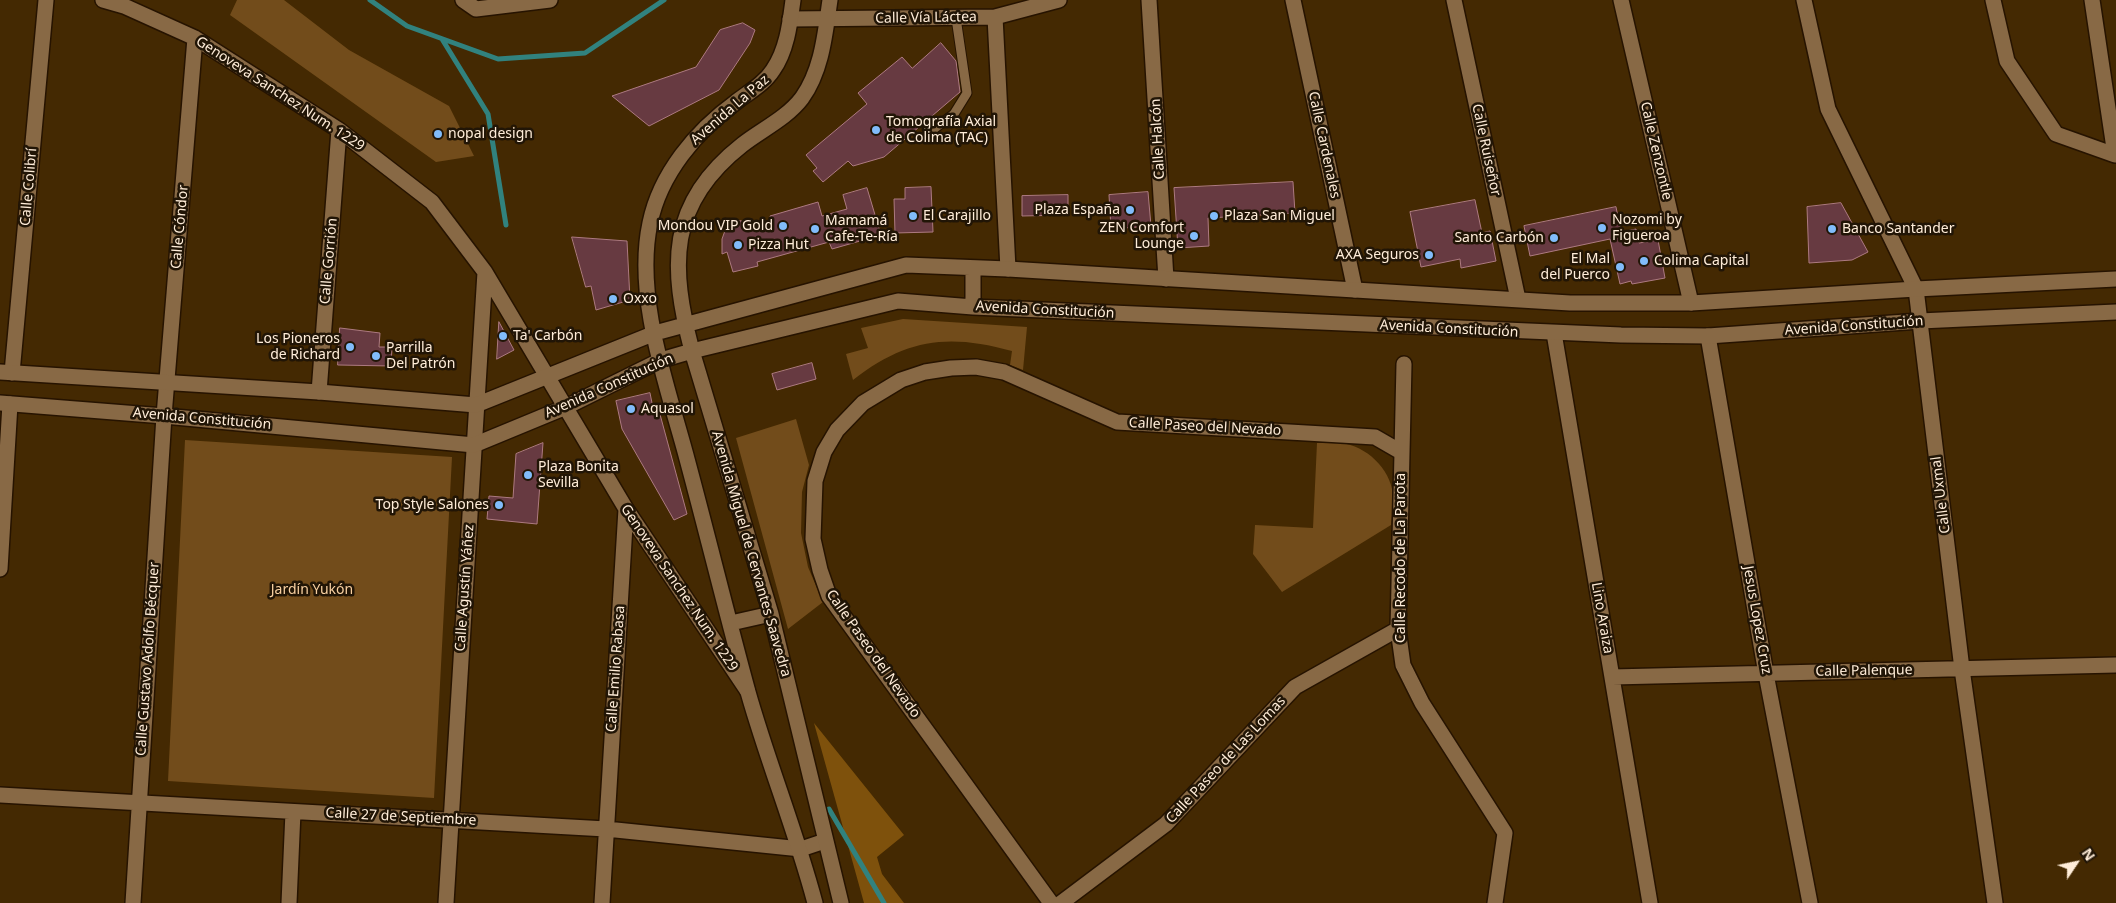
<!DOCTYPE html>
<meta charset="utf-8">
<style>
body{margin:0}
#map{position:relative;width:2116px;height:903px;overflow:hidden;background:#442902;font-family:"Noto Sans",sans-serif}
canvas{display:block}
.north{position:absolute;left:2051px;top:838px;width:50px;height:50px;-webkit-text-stroke:4px #211506;paint-order:stroke;rotate:56deg;font-size:14px;font-weight:700;line-height:20px;text-align:center;color:#ffedd9}
.north::after{content:'';display:block;margin:auto;width:18px;height:22px;background:#ffedd9;clip-path:polygon(50% 0,100% 100%,50% 72%,0 100%)}
</style>
<div id="map">
<canvas width="2116" height="903"></canvas>
<div class="north">N</div>
</div>
<script>
const c = document.querySelector('canvas').getContext('2d');
c.lineJoin = 'round';
function fillPath(path, color) { c.fillStyle = color; c.fill(path, 'evenodd'); }
function trace(path, color, width, dash) { c.strokeStyle = color; c.lineWidth = width; c.lineCap = dash ? 'butt' : 'round'; c.setLineDash(dash || []); c.stroke(path); }
function drawText(font, color, halo, rows, align = 'center') {
  c.font = font + ' "Noto Sans",sans-serif'; c.lineWidth = 5; c.setLineDash([]); c.textBaseline = 'middle'; c.strokeStyle = halo; c.fillStyle = color; for (const [text, x, y, turn = 0] of rows) {
    c.save(); c.translate(x, y); c.rotate((+turn || 0) * Math.PI / 180); c.textAlign = isNaN(turn) ? turn : align; if (halo) c.strokeText(text, 0, 0); c.fillText(text, 0, 0); c.restore();
  }
}
const green = new Path2D(`
 M 237,0 L 284,0 L 349,50 L 449,106 L 474,156 L 436,162 L 230,15 Z
 M 903,319 L 1027,327 L 1023,370 L 1010,365 L 1012,351 C 948,333 905,339 853,380 L 846,354 L 868,348 L 861,328 Z
 M 796,419 L 809,465 L 802,492 L 801,533 L 808,567 L 823,602 L 788,629 L 736,438 Z
 M 185,440 L 452,457 L 434,798 L 168,781 Z
 M 1317,443 C 1325,443 1333,442 1341,443 C 1366,446 1390,468 1393,494 C 1394,503 1392,515 1391,525 L 1282,592 L 1253,554 L 1255,525 L 1313,528 Z`);
const forest = new Path2D(`
 M 814,723 L 904,835 L 877,857 L 882,874 L 904,903 L 864,903 Z`);
const stream = new Path2D(`
 M 370,0 L 407,26 L 498,59 L 585,53 L 664,0
 M 442,39 L 488,114 L 506,225
 M 829,809 L 884,903`);
const building = new Path2D(`
 M 743,23 L 755,30 L 750,43 L 719,90 L 649,126 L 612,96 L 696,67 L 720,30 Z
 M 941,43 L 956,61 L 960,92 L 884,157 L 853,166 L 848,161 L 823,182 L 813,171 L 817,168 L 806,155 L 867,104 L 858,93 L 902,57 L 912,68 Z
 M 1293,182 L 1295,213 L 1208,218 L 1209,246 L 1178,248 L 1174,188 Z
 M 931,187 L 933,232 L 895,233 L 894,199 L 905,199 L 905,188 Z
 M 867,188 L 881,235 L 832,249 L 829,242 L 757,262 L 758,266 L 733,272 L 727,252 L 722,254 L 722,239 L 726,228 L 732,219 L 773,228 L 770,216 L 818,202 L 822,216 L 847,209 L 843,195 Z
 M 1148,192 L 1151,226 L 1111,229 L 1109,195 Z
 M 1068,195 L 1068,215 L 1022,216 L 1022,196 Z
 M 1475,200 L 1482,233 L 1490,231 L 1496,261 L 1461,268 L 1460,259 L 1421,267 L 1410,212 Z
 M 1841,203 L 1868,252 L 1852,260 L 1809,263 L 1807,207 Z
 M 1616,207 L 1621,232 L 1636,229 L 1639,243 L 1658,240 L 1665,278 L 1632,284 L 1631,281 L 1620,284 L 1610,239 L 1530,256 L 1524,226 Z
 M 572,237 L 627,241 L 630,300 L 596,310 L 591,286 L 586,287 Z
 M 499,322 L 514,350 L 497,359 Z
 M 340,328 L 380,333 L 379,347 L 392,347 L 391,366 L 338,365 Z
 M 812,363 L 816,379 L 777,390 L 772,374 Z
 M 650,393 L 653,408 L 658,407 L 687,514 L 674,520 L 622,429 L 616,401 Z
 M 543,443 L 537,524 L 487,519 L 489,496 L 513,498 L 516,454 Z`);
const lane = new Path2D(`
 M 931,131 L 954,114 L 967,93 L 956,18`);
const street = new Path2D(`
 M 103,0 L 124,6 L 195,38 L 339,130 L 432,202 L 485,272 L 626,509 L 747,690
 M 463,0 L 476,9 L 550,0
 M 1149,0 L 1166,279
 M 1293,0 L 1355,290
 M 1454,0 L 1518,299
 M 1621,0 L 1691,303
 M 1804,0 L 1828,109 L 1916,289 L 1962,669 L 1995,903
 M 1993,0 L 2007,61 L 2056,134 L 2115,155 L 2092,0
 M 995,17 L 1008,269
 M 790,19 L 995,17 L 1059,0
 M 1554,333 L 1650,903
 M 1708,336 L 1766,674 L 1810,903
 M 1404,364 L 1398,629 L 1403,665 L 1422,703 L 1505,833 L 1495,903
 M 12,373 L 46,0
 M 319,392 L 339,130
 M 0,569 L 10,404
 M 1612,677 L 2116,665
 M 0,795 L 606,829 L 801,849 L 825,841
 M 133,903 L 164,416 L 195,38
 M 289,903 L 293,812
 M 446,903 L 485,272
 M 602,903 L 626,509
 M 1051,903 L 829,596 L 820,570 L 813,539 L 815,481 L 824,452 L 837,430 L 863,403 L 901,380 L 925,372 L 951,368 L 976,367 L 1004,372 L 1117,422 L 1375,437 L 1401,452
 M 1061,903 L 1166,824 L 1295,687 L 1398,629`);
const secondary = new Path2D(`
 M 793,0 C 790,23 787,50 773,70 C 764,84 749,92 736,102 C 696,131 660,174 650,223 C 634,298 668,387 687,459 C 708,537 727,615 748,692 C 768,763 796,831 815,903
 M 830,0 C 825,34 822,70 802,98 C 787,118 761,130 742,145 C 667,204 670,266 692,351 L 771,614 L 841,903
 M 973,307 L 973,268
 M 0,372 L 319,392 L 476,405 L 655,333 L 906,265 L 1008,269 L 1570,303 L 1691,303 L 1916,289 L 2116,279
 M 0,403 L 164,416 L 474,445 L 566,407 L 661,360 L 692,351 L 898,301 L 973,307 L 1621,335 L 1708,336 L 1920,321 L 2116,312
 M 731,623 L 771,614`);
const markers = [
 [876,130,5,"#81bcfa"],
 [438,134,5,"#81bcfa"],
 [1130,210,5,"#81bcfa"],
 [913,216,5,"#81bcfa"],
 [1214,216,5,"#81bcfa"],
 [783,226,5,"#81bcfa"],
 [1602,228,5,"#81bcfa"],
 [815,229,5,"#81bcfa"],
 [1832,229,5,"#81bcfa"],
 [1194,236,5,"#81bcfa"],
 [1554,238,5,"#81bcfa"],
 [738,245,5,"#81bcfa"],
 [1429,255,5,"#81bcfa"],
 [1644,261,5,"#81bcfa"],
 [1620,267,5,"#81bcfa"],
 [613,299,5,"#81bcfa"],
 [503,336,5,"#81bcfa"],
 [350,347,5,"#81bcfa"],
 [376,356,5,"#81bcfa"],
 [631,409,5,"#81bcfa"],
 [528,475,5,"#81bcfa"],
 [499,505,5,"#81bcfa"]
];
const streetNames = [
 ["Calle Vía Láctea",926,18,-1],
 ["Genoveva Sanchez Num. 1229",280,94,33],
 ["Avenida La Paz",730,110,-41],
 ["Calle Halcón",1158,139,-93],
 ["Calle Cardenales",1324,145,78],
 ["Calle Ruiseñor",1486,150,78],
 ["Calle Zenzontle",1656,151,77],
 ["Calle Colibrí",29,187,-85],
 ["Calle Cóndor",180,227,-85],
 ["Calle Gorrión",329,261,-85],
 ["Avenida Constitución",1045,310,3],
 ["Avenida Constitución",1854,326,-4],
 ["Avenida Constitución",1449,329,3],
 ["Avenida Constitución",609,386,-24],
 ["Avenida Constitución",202,419,5],
 ["Calle Paseo del Nevado",1205,427,3],
 ["Calle Uxmal",1941,495,-97],
 ["Avenida Miguel de Cervantes Saavedra",751,554,74],
 ["Calle Recodo de La Parota",1401,558,-90],
 ["Calle Agustín Yáñez",465,588,-86],
 ["Genoveva Sanchez Num. 1229",679,588,56],
 ["Lino Araiza",1602,618,80],
 ["Jesus Lopez Cruz",1757,620,80],
 ["Calle Paseo del Nevado",873,654,55],
 ["Calle Gustavo Adolfo Bécquer",148,659,-86],
 ["Calle Emilio Rabasa",616,669,-86],
 ["Calle Palenque",1864,671,-1],
 ["Calle Paseo de Las Lomas",1226,760,-47],
 ["Calle 27 de Septiembre",401,817,3]
];
const poiNames = [
 ["Tomografía Axial",886,122],
 ["de Colima (TAC)",886,138],
 ["nopal design",448,134],
 ["Plaza España",1120,210,"right"],
 ["El Carajillo",923,216],
 ["Plaza San Miguel",1224,216],
 ["Nozomi by",1612,220],
 ["Figueroa",1612,236],
 ["Mamamá",825,221],
 ["Cafe-Te-Ría",825,237],
 ["Mondou VIP Gold",773,226,"right"],
 ["ZEN Comfort",1184,228,"right"],
 ["Lounge",1184,244,"right"],
 ["Banco Santander",1842,229],
 ["Santo Carbón",1544,238,"right"],
 ["Pizza Hut",748,245],
 ["AXA Seguros",1419,255,"right"],
 ["El Mal",1610,259,"right"],
 ["del Puerco",1610,275,"right"],
 ["Colima Capital",1654,261],
 ["Oxxo",623,299],
 ["Ta' Carbón",513,336],
 ["Los Pioneros",340,339,"right"],
 ["de Richard",340,355,"right"],
 ["Parrilla",386,348],
 ["Del Patrón",386,364],
 ["Aquasol",641,409],
 ["Plaza Bonita",538,467],
 ["Sevilla",538,483],
 ["Top Style Salones",489,505,"right"]
];
const parkNames = [
 ["Jardín Yukón",312,590]
];
fillPath(green, '#724c1b');
fillPath(forest, '#7e510c');
trace(stream, '#31827e', 5);
fillPath(building, '#673a41');
trace(building, '#ad7a81', 1);
trace(lane, '#261300', 11);
trace(street, '#261300', 18);
trace(secondary, '#261300', 18);
trace(lane, '#886945', 9);
trace(street, '#886945', 15);
trace(secondary, '#886945', 15);
for (const [x, y, r, color] of markers) { const dot = new Path2D(); dot.arc(x, y, r, 0, 2 * Math.PI); c.fillStyle = color; c.fill(dot); trace(dot, '#211506', 2); }
drawText('14px', '#ffedd9', '#211506', streetNames);
drawText('14px', '#ffedd9', '#211506', poiNames, 'left');
drawText('14px', '#f8d0a1', '#211506', parkNames);
</script>
